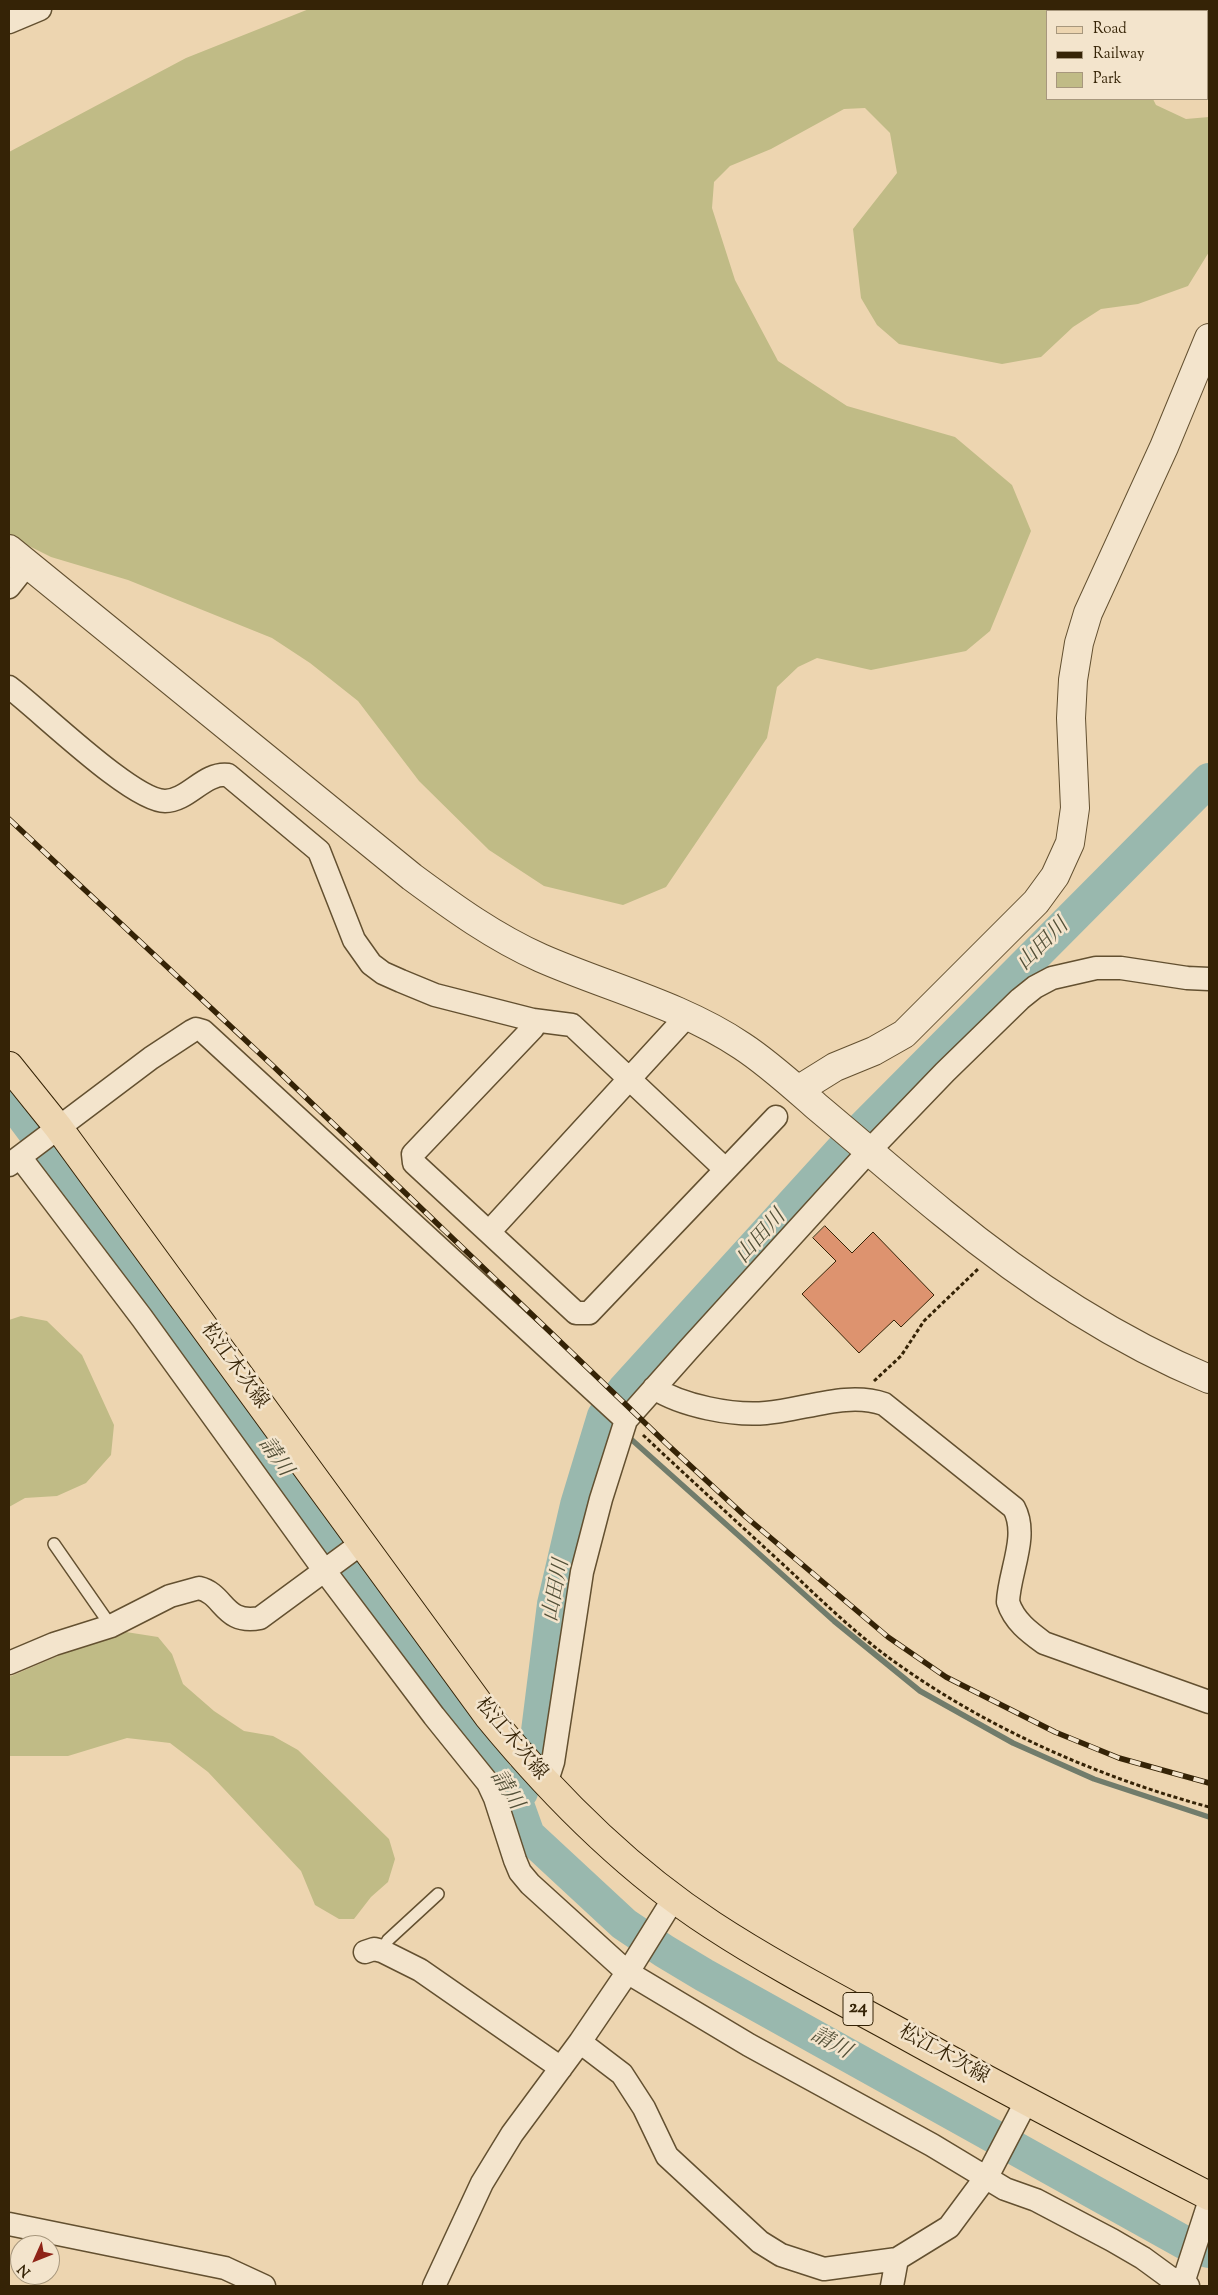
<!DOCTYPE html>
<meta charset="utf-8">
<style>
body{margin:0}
#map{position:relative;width:1218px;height:2295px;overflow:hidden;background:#edd5b0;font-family:"Sorts Mill Goudy",serif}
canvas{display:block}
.frame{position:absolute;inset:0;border:10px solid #352306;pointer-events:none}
.legend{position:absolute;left:1046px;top:10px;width:162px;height:90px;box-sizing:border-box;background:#f3e4cc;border:1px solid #a7977d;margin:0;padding:6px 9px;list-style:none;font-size:15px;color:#352306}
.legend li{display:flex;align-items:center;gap:10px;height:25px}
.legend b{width:25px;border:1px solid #a7977d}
.north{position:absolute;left:10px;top:2235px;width:50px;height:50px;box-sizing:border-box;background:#f3e4cc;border:1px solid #a7977d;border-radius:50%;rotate:226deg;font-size:14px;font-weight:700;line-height:20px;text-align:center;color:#352306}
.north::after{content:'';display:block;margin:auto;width:18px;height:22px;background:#8f2418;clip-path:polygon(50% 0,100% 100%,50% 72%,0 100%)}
</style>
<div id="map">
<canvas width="1218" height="2295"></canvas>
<div class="frame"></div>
<ul class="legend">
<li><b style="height:6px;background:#edd5b0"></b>Road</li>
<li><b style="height:6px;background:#352306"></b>Railway</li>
<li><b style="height:14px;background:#c0bb86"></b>Park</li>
</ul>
<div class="north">N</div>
</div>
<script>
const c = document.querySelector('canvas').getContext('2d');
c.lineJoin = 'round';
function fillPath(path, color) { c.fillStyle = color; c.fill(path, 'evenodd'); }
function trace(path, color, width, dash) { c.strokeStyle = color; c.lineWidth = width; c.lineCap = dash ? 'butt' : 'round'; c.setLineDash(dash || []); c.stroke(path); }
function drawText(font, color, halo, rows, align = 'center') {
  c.font = font + ' "Sorts Mill Goudy","Noto Serif JP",serif'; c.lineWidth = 5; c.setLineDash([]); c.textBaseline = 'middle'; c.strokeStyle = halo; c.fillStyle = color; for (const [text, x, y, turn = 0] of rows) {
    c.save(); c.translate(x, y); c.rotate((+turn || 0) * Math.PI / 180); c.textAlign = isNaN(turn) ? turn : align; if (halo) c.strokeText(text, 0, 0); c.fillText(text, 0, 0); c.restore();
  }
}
const green = new Path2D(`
 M 309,9 L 1147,9 L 1146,11 L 1047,11 L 1047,99 L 1153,99 L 1156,105 L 1186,119 L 1209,117 L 1209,252 L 1188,286 L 1138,304 L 1101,309 L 1073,327 L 1041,357 L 1002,364 L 899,344 L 877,325 L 861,298 L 853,229 L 897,173 L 890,133 L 865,108 L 844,109 L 771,149 L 730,166 L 714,182 L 712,208 L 735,280 L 778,361 L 847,406 L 955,437 L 1012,485 L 1031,531 L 990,631 L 966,651 L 871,670 L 817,658 L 798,667 L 777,687 L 767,738 L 666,887 L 623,905 L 544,886 L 489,850 L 419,781 L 358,701 L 310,663 L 272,638 L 128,580 L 51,557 L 9,536 L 9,152 L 186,58 Z
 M 21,1316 L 47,1321 L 82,1355 L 114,1425 L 111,1455 L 86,1483 L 57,1496 L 25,1498 L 9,1507 L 9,1320 Z
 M 126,1632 L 158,1637 L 172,1654 L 183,1684 L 214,1711 L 244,1731 L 273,1736 L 298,1750 L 389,1839 L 395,1859 L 388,1882 L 371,1897 L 354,1919 L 339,1919 L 315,1905 L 301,1871 L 208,1772 L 170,1743 L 127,1738 L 68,1756 L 9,1756 L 9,1677 L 88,1643 Z`);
const stream = new Path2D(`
 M 604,1416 L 611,1422
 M 632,1440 L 834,1621 L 920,1691 L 1013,1743 L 1094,1779 L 1209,1817`);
const river = new Path2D(`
 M 9,1098 C 184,1330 354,1566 518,1807 L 528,1835 L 624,1924 L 664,1951 L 704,1975 L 1187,2244 L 1209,2251
 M 521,1792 L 537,1739 L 554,1604 L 577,1505 L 604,1416 L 624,1390 L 853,1138 L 1209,780`);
const building = new Path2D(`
 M 825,1226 L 852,1253 L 873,1232 L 934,1295 L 901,1327 L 894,1320 L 859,1353 L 802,1294 L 836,1261 L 813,1238 Z`);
const path = new Path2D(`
 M 874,1381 L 901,1356 L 924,1321 L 978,1269
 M 643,1435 C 691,1480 739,1524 787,1568 C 821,1600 855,1633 892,1660 C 986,1728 1098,1777 1209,1807`);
const service = new Path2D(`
 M 54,1544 L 111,1626
 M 382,1951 L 388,1940 L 438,1894`);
const minor = new Path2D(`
 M 9,22 L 40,9
 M 9,587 L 28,563
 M 9,687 C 40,710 132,801 165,801 C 188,801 204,772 228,775 L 319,851 L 354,940 L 371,964 L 383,973 L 401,981 L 435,995 L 533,1020 L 572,1025 L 725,1169
 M 533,1020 L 533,1028 L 413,1154 L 414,1163 L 576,1313 L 589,1313 L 776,1117
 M 20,1157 L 142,1318 L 324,1570 L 434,1716 L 488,1783 L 495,1798 L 515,1860 L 520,1872 L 530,1884 L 627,1972 L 749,2045 L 932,2145 L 1005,2189 L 1036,2200 L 1112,2240 L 1143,2258 L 1169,2277 L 1188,2286
 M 9,1165 L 151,1058 L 192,1031 L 196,1029 L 203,1031 L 626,1420
 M 489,1232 L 687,1016
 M 654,1388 C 682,1406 733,1416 766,1413 C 804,1410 847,1391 884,1404 L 1014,1508 C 1029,1536 1009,1572 1008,1602 C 1014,1621 1029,1632 1044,1643 L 1209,1702
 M 9,1663 L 54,1644 L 111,1626 L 170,1596 L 199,1588 C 225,1594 223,1625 260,1618 L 362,1543
 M 546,1784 L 553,1762 L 582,1572 L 601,1499 L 626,1420 L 689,1349 L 869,1151 L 945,1072 L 1020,999 L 1035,987 L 1052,978 L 1096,968 L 1121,968 L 1187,978 L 1209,979
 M 365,1952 L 374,1949 L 382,1951 L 420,1970 L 561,2068
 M 580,2042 L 622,2074 L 644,2108 L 667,2156 L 760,2242 L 781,2255 L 824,2269 L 897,2259 L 949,2227 L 989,2173 L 1026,2102
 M 9,2224 L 225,2268 L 264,2286
 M 434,2286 L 482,2183 L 512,2134 L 580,2042 L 633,1964 L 674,1898
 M 892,2286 L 897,2259
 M 1182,2286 L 1209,2203`);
const tertiary = new Path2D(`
 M 9,549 L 412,877 C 454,908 494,937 541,958 C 607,987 681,1005 742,1046 C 768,1063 792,1085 816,1106 C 858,1141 900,1178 943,1213 C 1023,1279 1113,1339 1209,1379
 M 798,1090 L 835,1067 L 874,1051 L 904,1034 L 1036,902 L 1055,876 L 1070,843 L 1075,808 L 1071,718 L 1073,680 L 1079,643 L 1088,613 L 1164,447 L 1209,338`);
const primary = new Path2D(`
 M 9,1066 L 58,1127 L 488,1716 C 553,1795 626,1869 712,1925 C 773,1965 839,1999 903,2034 C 1004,2090 1106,2143 1209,2196`);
const rail = new Path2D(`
 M 9,819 L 272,1065 L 669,1446 L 746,1517 L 888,1637 L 946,1677 L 1055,1732 L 1119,1758 L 1209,1783`);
const shields = [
 [858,2009,30]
];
const shieldNames = [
 ["24",858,2009]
];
const streetNames = [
 ["松江木次線",233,1367,54],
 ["松江木次線",510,1740,50],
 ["松江木次線",943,2056,29]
];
const waterNames = [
 ["山田川",1044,946,-45],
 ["山田川",762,1238,-48],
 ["請川",274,1458,55],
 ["山田川",558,1591,-79],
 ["請川",505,1791,58],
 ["請川",830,2045,29]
];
fillPath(green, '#c0bb86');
trace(stream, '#717c6b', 5.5);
trace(river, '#99b8ae', 34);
fillPath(building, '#dd936f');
trace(building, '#352306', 1);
trace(service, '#635030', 14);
trace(minor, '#635030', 25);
trace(tertiary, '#635030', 30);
trace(primary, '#352306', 30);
trace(path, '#352306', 3, [4, 2.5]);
trace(service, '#f3e4cc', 11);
trace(minor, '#f3e4cc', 22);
trace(tertiary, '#f3e4cc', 28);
trace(primary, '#edd5b0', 28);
trace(rail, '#352306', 5.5);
trace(rail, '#f3e4cc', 4, [11]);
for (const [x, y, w] of shields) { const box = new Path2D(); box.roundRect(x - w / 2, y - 16.5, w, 33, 4); c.fillStyle = '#f3e4cc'; c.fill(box); trace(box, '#352306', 1); }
drawText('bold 19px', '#352306', null, shieldNames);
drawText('20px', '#352306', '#f3e4cc', streetNames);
drawText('italic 21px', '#535038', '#f3e4cc', waterNames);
</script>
